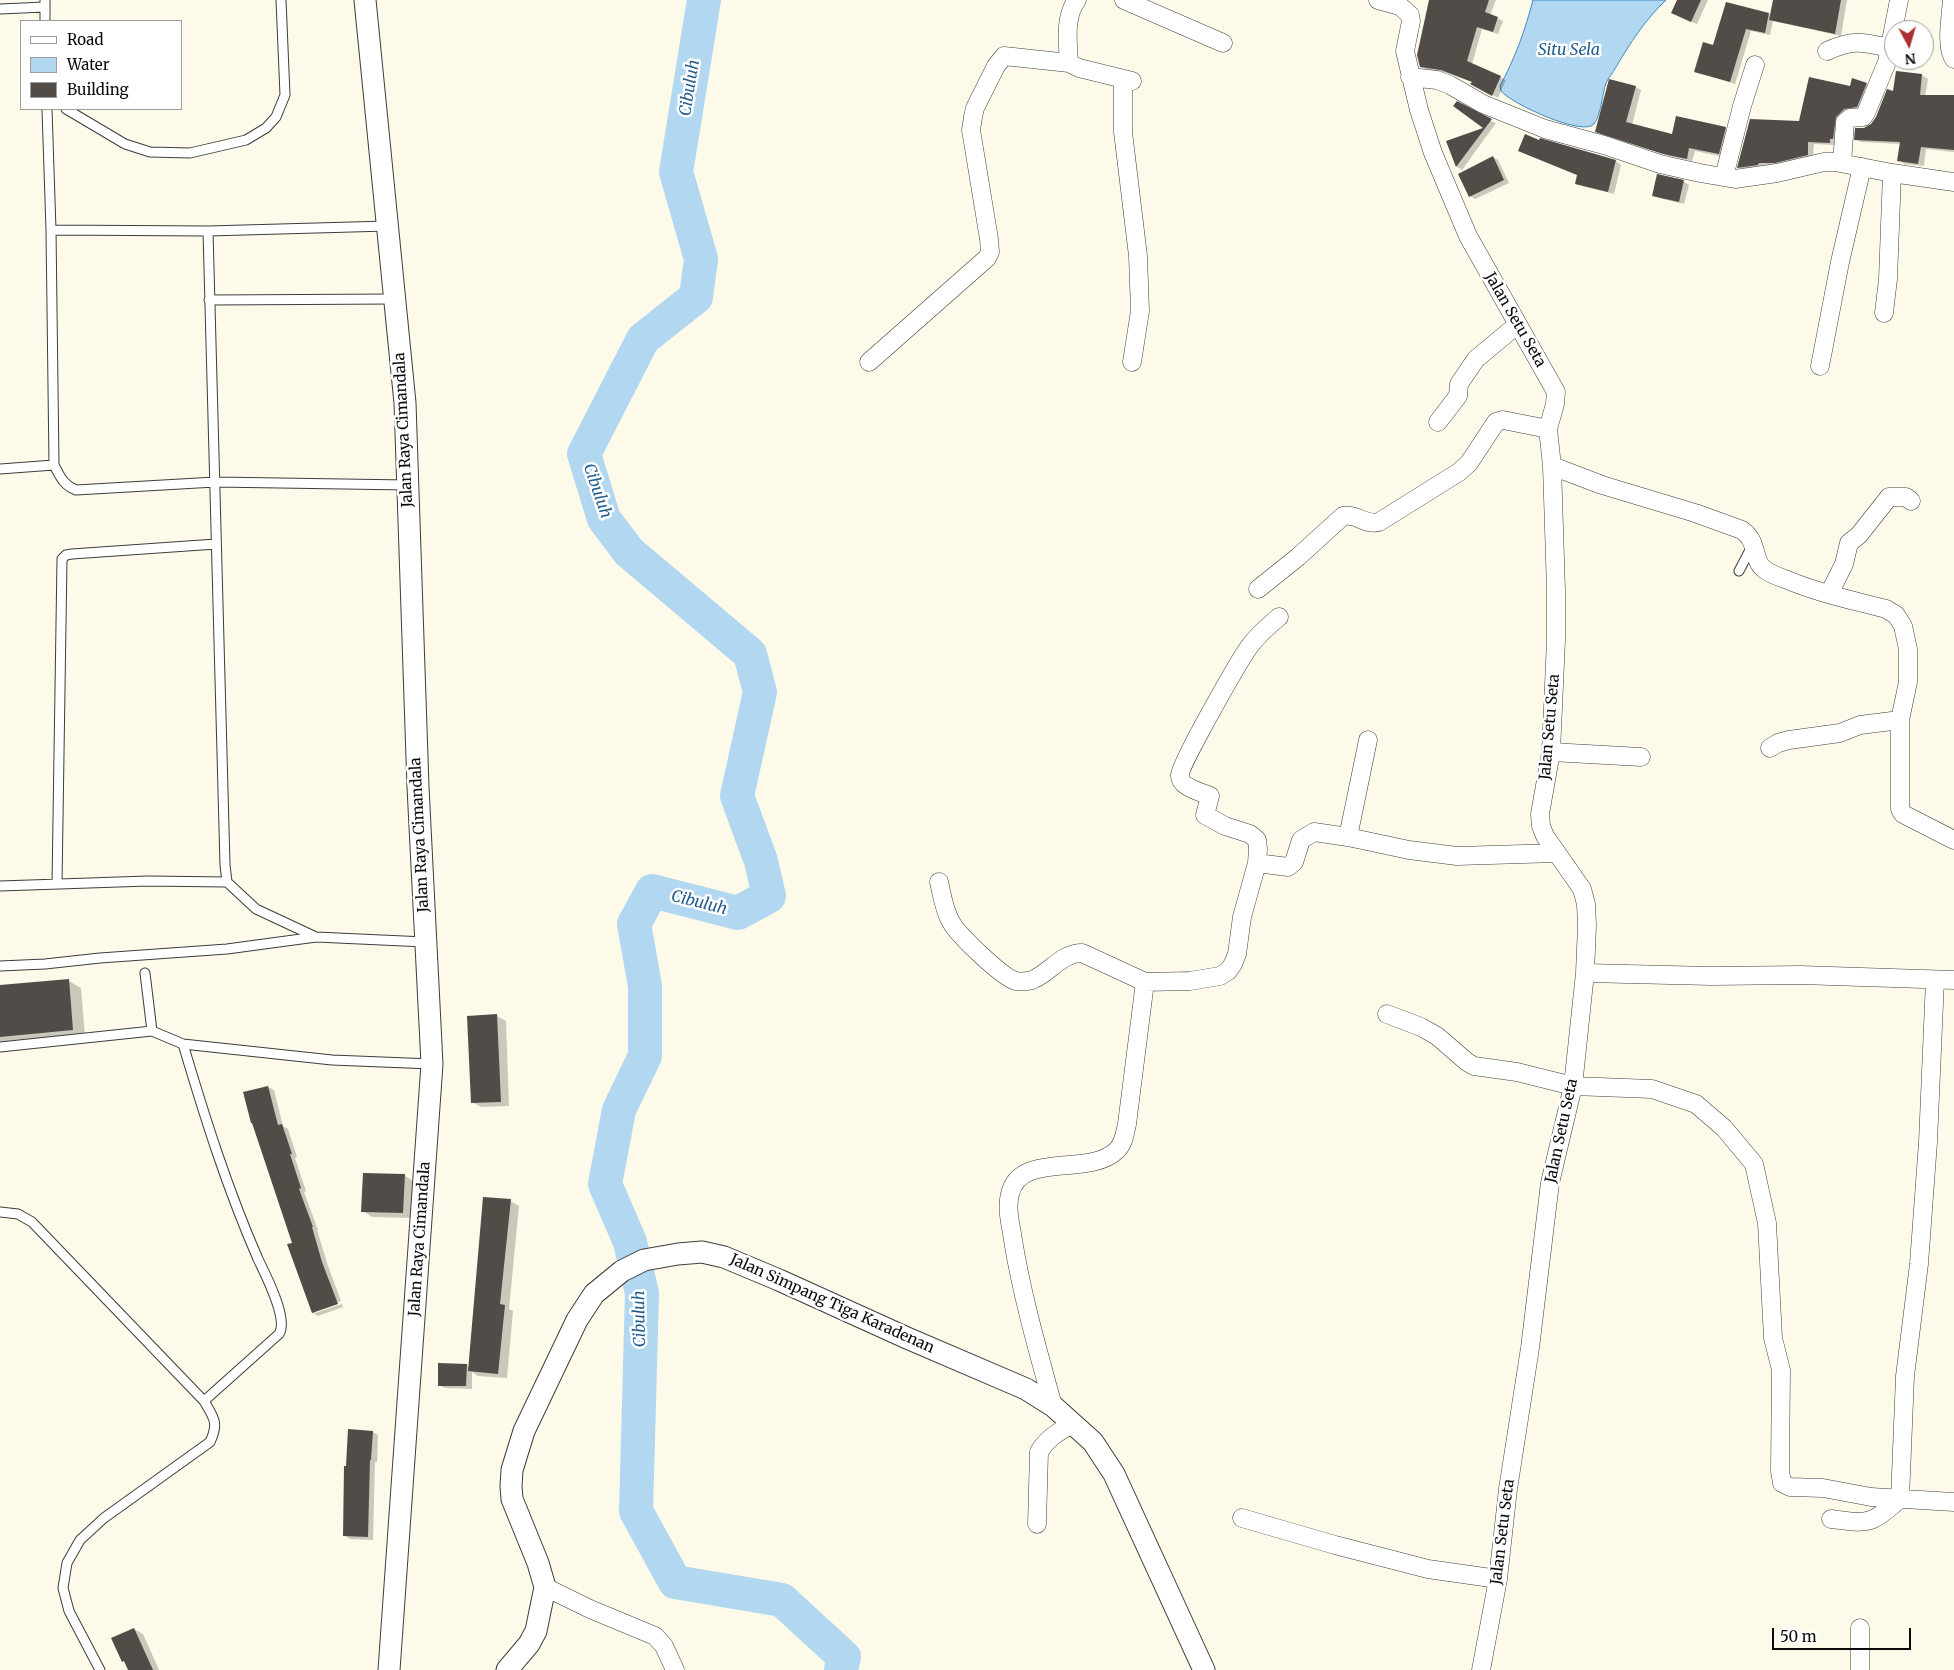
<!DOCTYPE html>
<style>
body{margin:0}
#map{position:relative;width:1954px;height:1670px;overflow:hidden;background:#fdfae9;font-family:Merriweather,serif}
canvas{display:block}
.legend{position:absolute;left:20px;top:20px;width:162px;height:90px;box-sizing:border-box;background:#fff;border:1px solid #9d9d9d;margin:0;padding:6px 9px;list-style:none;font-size:15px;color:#0a0a0a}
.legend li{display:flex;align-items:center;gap:10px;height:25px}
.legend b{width:25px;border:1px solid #9d9d9d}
.north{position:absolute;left:1884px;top:20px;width:50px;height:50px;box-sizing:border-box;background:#fff;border:1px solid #9d9d9d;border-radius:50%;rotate:174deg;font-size:14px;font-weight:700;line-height:20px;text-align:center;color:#0a0a0a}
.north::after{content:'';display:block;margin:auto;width:18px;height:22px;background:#ac3033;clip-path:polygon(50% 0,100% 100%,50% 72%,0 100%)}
.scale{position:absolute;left:1772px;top:1628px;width:139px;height:22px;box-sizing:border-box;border:2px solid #0a0a0a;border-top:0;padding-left:6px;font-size:15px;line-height:18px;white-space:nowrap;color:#0a0a0a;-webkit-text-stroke:4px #fff;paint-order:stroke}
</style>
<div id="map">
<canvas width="1954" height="1670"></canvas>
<ul class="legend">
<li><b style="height:6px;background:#fff"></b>Road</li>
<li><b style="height:14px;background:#b2d7f0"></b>Water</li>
<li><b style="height:14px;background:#524c48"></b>Building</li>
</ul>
<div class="north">N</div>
<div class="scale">50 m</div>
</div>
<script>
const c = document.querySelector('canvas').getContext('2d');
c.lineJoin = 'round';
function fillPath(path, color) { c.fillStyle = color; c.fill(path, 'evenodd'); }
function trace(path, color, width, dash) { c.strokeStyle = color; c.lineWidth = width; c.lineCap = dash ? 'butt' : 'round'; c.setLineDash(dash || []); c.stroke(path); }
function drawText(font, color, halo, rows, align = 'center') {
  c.font = font + ' Merriweather,serif'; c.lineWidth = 5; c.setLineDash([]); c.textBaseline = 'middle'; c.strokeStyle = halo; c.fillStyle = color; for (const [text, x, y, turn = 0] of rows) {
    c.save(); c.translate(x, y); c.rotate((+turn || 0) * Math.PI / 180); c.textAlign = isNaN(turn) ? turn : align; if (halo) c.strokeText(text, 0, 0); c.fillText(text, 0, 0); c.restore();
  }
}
const water = new Path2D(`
 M 1533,0 L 1666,0 C 1644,21 1631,42 1616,67 C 1613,73 1608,78 1606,83 C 1602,94 1601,116 1594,124 C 1583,137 1510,103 1501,91 L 1500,86 C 1515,58 1525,31 1533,0 Z`);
const shadow = new Path2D(`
 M 1430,0 L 1496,0 L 1490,15 L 1503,21 L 1498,34 L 1482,29 L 1472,64 L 1506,80 L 1498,98 L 1472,84 L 1473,82 L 1447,73 L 1427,70 L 1421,67 L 1428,8 L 1427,7 Z
 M 1678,0 L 1708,0 L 1697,24 L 1678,16 Z
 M 1774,0 L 1847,0 L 1841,36 L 1773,21 L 1770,35 L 1751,31 L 1735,84 L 1695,71 L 1714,46 L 1769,14 L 1771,16 Z
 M 1897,72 L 1922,75 L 1928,79 L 1925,97 L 1954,96 L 1954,152 L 1926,149 L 1924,166 L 1904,164 L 1899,160 L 1901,144 L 1861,142 L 1856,139 L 1865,129 L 1872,125 L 1895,93 Z
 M 1866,84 L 1872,87 L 1863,110 L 1836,145 L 1814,144 L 1813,158 L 1782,165 L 1764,165 L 1764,168 L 1744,170 L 1739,167 L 1851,87 Z
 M 1635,87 L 1641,90 L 1632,125 L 1673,135 L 1725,128 L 1731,131 L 1724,157 L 1695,151 L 1692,161 L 1670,156 L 1602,134 Z
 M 1455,106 L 1496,123 L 1462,170 L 1457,167 L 1448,142 L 1485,129 Z
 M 1520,151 L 1616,161 L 1621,165 L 1614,194 L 1582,186 L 1577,183 L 1579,175 Z
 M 1493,157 L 1498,160 L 1509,183 L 1475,199 L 1470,196 Z
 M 1683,181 L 1689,185 L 1684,204 L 1659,198 L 1654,195 Z
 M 69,981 L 81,988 L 85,1037 L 0,1044 L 0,987 Z
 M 497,1016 L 506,1021 L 509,1106 L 481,1107 L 472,1102 Z
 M 268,1087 L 274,1090 L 283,1126 L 288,1129 L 297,1157 L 295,1158 L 306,1191 L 304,1192 L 318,1230 L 317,1230 L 328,1266 L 341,1301 L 315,1311 L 315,1313 L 342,1304 L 343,1307 L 318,1316 L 313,1313 L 293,1244 Z
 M 404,1175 L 413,1181 L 412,1218 L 372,1217 L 363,1211 Z
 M 510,1201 L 519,1206 L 509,1309 L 513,1311 L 507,1378 L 478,1376 L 472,1372 L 472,1389 L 445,1388 L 439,1385 L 467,1365 L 470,1367 Z
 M 373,1432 L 378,1435 L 377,1462 L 375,1462 L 373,1540 L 350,1539 L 344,1535 Z
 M 134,1629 L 143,1634 L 159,1670 L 129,1670 L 126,1663 L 123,1661 Z`);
const river = new Path2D(`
 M 704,0 L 676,172 L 701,259 L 696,297 L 643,339 L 584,454 L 604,519 L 629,552 L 750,654 L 760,692 L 737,796 L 761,861 L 769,896 L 738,913 L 652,891 L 634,924 L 645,986 L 645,1056 L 619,1110 L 605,1184 L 630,1242 L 642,1293 L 636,1511 L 675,1582 L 782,1600 L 844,1657 L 841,1670`);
const building = new Path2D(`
 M 1429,0 L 1489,0 L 1485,12 L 1498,17 L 1493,32 L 1477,27 L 1467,61 L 1501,76 L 1492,96 L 1470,84 L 1472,82 L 1441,70 L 1420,67 L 1417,55 Z
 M 1677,0 L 1701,0 L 1691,22 L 1671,13 Z
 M 1773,0 L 1841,0 L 1835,34 L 1769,20 Z
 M 1726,2 L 1769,13 L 1765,33 L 1746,29 L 1730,82 L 1694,72 L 1703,42 L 1713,45 Z
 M 1896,71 L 1922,74 L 1920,95 L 1954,95 L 1954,150 L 1921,147 L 1918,164 L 1897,161 L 1900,142 L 1854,140 L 1855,128 L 1864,128 L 1871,124 L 1876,117 L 1887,89 L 1893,91 Z
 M 1809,77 L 1850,86 L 1852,78 L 1867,83 L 1857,107 L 1844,109 L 1836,117 L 1833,139 L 1830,139 L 1830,143 L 1808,142 L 1808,155 L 1775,163 L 1759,163 L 1758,165 L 1737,168 L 1750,119 L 1799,121 Z
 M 1609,79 L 1636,86 L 1626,122 L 1672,134 L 1676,116 L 1726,127 L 1719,154 L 1689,148 L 1687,159 L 1663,154 L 1595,132 Z
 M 1457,101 L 1492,119 L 1456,167 L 1446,141 L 1483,128 L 1453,106 Z
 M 1525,134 L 1539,140 L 1540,138 L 1616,160 L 1608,192 L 1575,184 L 1577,175 L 1518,151 Z
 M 1493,156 L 1504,180 L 1469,197 L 1458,174 Z
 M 1657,174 L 1684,180 L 1679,202 L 1652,196 Z
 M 69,979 L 73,1030 L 0,1037 L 0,985 Z
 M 497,1014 L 501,1102 L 471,1103 L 467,1016 Z
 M 268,1086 L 278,1125 L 282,1124 L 292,1154 L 290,1154 L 301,1188 L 299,1189 L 313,1227 L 312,1227 L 322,1262 L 338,1304 L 312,1313 L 287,1244 L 292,1243 L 252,1123 L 251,1123 L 243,1092 Z
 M 363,1173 L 405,1174 L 403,1213 L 361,1212 Z
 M 483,1197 L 511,1199 L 500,1304 L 505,1305 L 498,1374 L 468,1371 Z
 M 438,1363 L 467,1364 L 466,1386 L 438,1386 Z
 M 348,1429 L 373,1431 L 371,1460 L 370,1460 L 368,1537 L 343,1536 L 344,1466 L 346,1466 Z
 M 134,1628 L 153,1670 L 128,1670 L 124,1661 L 122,1662 L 111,1638 Z`);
const service = new Path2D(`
 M 45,0 L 45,21
 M 0,9 L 45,7
 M 47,109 L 51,230 L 54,465 C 60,476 63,485 76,490 L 215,482 L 408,485
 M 66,109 L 125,144 L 150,152 L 190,153 L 246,140 L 266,128 L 276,117 L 285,95 L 281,0
 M 51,230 L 208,231 L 225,865 L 227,882 L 256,909 L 316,937
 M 208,231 L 388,226
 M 209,300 L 395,299
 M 0,469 L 54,465
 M 1739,571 L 1752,546
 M 57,884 L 62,559 L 66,555 L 72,554 L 216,544
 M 0,886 L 148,881 L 227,882
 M 0,966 L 45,964 L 100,958 L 227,949 L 316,937 L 425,942
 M 145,973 L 152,1031
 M 183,1044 C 205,1118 227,1188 258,1259 C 265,1274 289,1319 279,1334 L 204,1401
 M 0,1047 L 152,1031 L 183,1044 L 332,1060 L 432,1064
 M 0,1212 L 18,1214 L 32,1222 L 204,1401 C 214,1418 219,1423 210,1442 L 104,1518 L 80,1540 L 67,1563 L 63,1588 L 69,1611 L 100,1670`);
const minor = new Path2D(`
 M 1124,0 L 1223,43
 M 1378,0 L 1400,6 L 1410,15 L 1411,21 L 1405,51 L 1419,110 L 1433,153 L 1468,236 L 1556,392 L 1555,404 L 1548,429 L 1552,466 L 1556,590 L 1556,640 L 1551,752 L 1540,814 L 1541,826 L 1545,836 L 1582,889 L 1586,904 L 1587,925 L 1585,973 L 1573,1086 L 1550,1183 L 1530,1348 L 1508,1489 L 1498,1579 L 1481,1670
 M 1952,0 C 1951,15 1945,48 1954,59
 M 1827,51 C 1854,39 1862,42 1890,48
 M 1069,63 L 1079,68 L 1132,81
 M 1410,77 L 1437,80 L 1450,85 L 1483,104 L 1545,129 L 1604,145 L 1660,164 L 1700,173 L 1735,179 L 1777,173 L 1824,162 L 1835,162 L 1892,173 L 1954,182
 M 1123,79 L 1123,132 L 1138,256 L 1140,311 L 1132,362
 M 1842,163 L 1845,122 L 1850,118 L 1863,117 L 1866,113 L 1887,62 L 1899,0
 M 1724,177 L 1742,106 L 1755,65
 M 1884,313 L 1888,279 L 1892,173
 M 869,362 L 987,258 L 990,252 L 989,239 L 971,130 L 973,117 L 975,108 L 996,66 L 1004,56 L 1069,63 C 1068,44 1064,16 1077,0
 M 1820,366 L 1840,262 L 1862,167
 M 1438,422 L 1458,396 L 1459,384 L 1476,359 L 1517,325
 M 1552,466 L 1602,485 L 1695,513 L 1742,530 C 1759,542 1752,560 1764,569 C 1770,574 1779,577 1785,579 C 1818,593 1852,600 1886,609 L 1896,615 L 1903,626 L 1908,649 L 1908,682 L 1900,720 L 1900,809 L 1903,814 L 1954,840
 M 1258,589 L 1298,557 L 1343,516 C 1356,513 1366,526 1379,522 L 1459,472 L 1469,463 L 1496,422 L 1503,420 L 1548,429
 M 1829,594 L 1844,564 L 1849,543 L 1859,535 L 1889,497 L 1906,497 L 1911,501
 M 1770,748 L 1778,743 L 1789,740 L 1840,733 L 1860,725 L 1900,720
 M 1551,752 L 1641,757
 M 1348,837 L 1368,740
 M 1257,863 L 1258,849 L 1257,840 L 1250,834 L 1225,826 L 1205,815 L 1210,796 C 1201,792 1179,787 1180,775 C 1180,764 1239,661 1249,647 C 1257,636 1268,626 1279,617
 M 939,882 C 942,895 944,910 951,922 C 958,935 1003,978 1016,981 C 1020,982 1028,981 1032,980 C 1050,973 1061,953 1082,953 L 1145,982
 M 1585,973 L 1712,976 L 1800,975 L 1954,980
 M 1387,1014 L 1421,1027 L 1437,1036 L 1467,1062 L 1474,1066 L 1517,1072 L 1573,1086 L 1652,1089 L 1696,1104 L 1724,1128 L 1754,1164 L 1767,1223 L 1773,1338 L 1781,1370 L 1780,1471 L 1782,1483 L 1790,1487 L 1823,1488 L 1871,1497 L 1954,1502
 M 1053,1406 C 1038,1351 1022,1296 1013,1240 C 1011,1225 1006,1209 1010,1194 C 1020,1151 1088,1177 1116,1151 C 1124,1144 1125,1133 1127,1124 L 1145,982 L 1190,981 L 1220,976 L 1228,971 L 1233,964 L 1237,954 L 1242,917 L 1257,863 L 1288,867 L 1294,862 L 1301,840 L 1314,832 L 1348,837 L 1409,850 L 1457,856 L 1557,853
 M 1242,1518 L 1335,1545 L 1428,1569 L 1498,1579
 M 1831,1519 C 1871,1524 1869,1525 1900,1499 L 1905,1376 L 1919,1264 L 1928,1142 L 1935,980
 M 1037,1524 L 1039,1452 C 1047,1438 1059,1432 1073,1423
 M 545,1587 L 590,1609 L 655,1636 L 664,1646 L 675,1670
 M 1860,1628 L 1860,1670`);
const tertiary = new Path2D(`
 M 365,0 L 405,403 L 418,787 L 432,1064 L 389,1670
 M 507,1670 L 529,1644 L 536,1631 L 545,1587 L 538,1563 L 512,1499 L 511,1486 L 512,1470 L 524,1431 L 577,1320 L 594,1294 L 622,1271 L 644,1260 L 678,1254 L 702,1252 L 724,1257 L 779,1280 L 907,1338 L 1026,1389 L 1053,1406 L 1093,1442 L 1114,1474 L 1204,1670`);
const streetNames = [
 ["Jalan Setu Seta",1515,320,60],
 ["Jalan Raya Cimandala",404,430,-93],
 ["Jalan Setu Seta",1550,727,-85],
 ["Jalan Raya Cimandala",420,835,-93],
 ["Jalan Setu Seta",1562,1131,-78],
 ["Jalan Raya Cimandala",420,1239,-86],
 ["Jalan Simpang Tiga Karadenan",832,1304,24],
 ["Jalan Setu Seta",1503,1532,-83]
];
const waterNames = [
 ["Situ Sela",1569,50],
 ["Cibuluh",690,88,-81],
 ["Cibuluh",597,491,71],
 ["Cibuluh",699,903,14],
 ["Cibuluh",640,1319,-91]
];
fillPath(water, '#b2d7f0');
trace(water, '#408ac0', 1);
fillPath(shadow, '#0003');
trace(river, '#b2d7f0', 34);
fillPath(building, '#524c48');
trace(service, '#3d3d3d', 11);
trace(minor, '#3d3d3d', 19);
trace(tertiary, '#3d3d3d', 23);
trace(service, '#fff', 9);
trace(minor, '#fff', 18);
trace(tertiary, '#fff', 21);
drawText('15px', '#0a0a0a', '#fff', streetNames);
drawText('italic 16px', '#205c8f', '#fff', waterNames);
</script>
